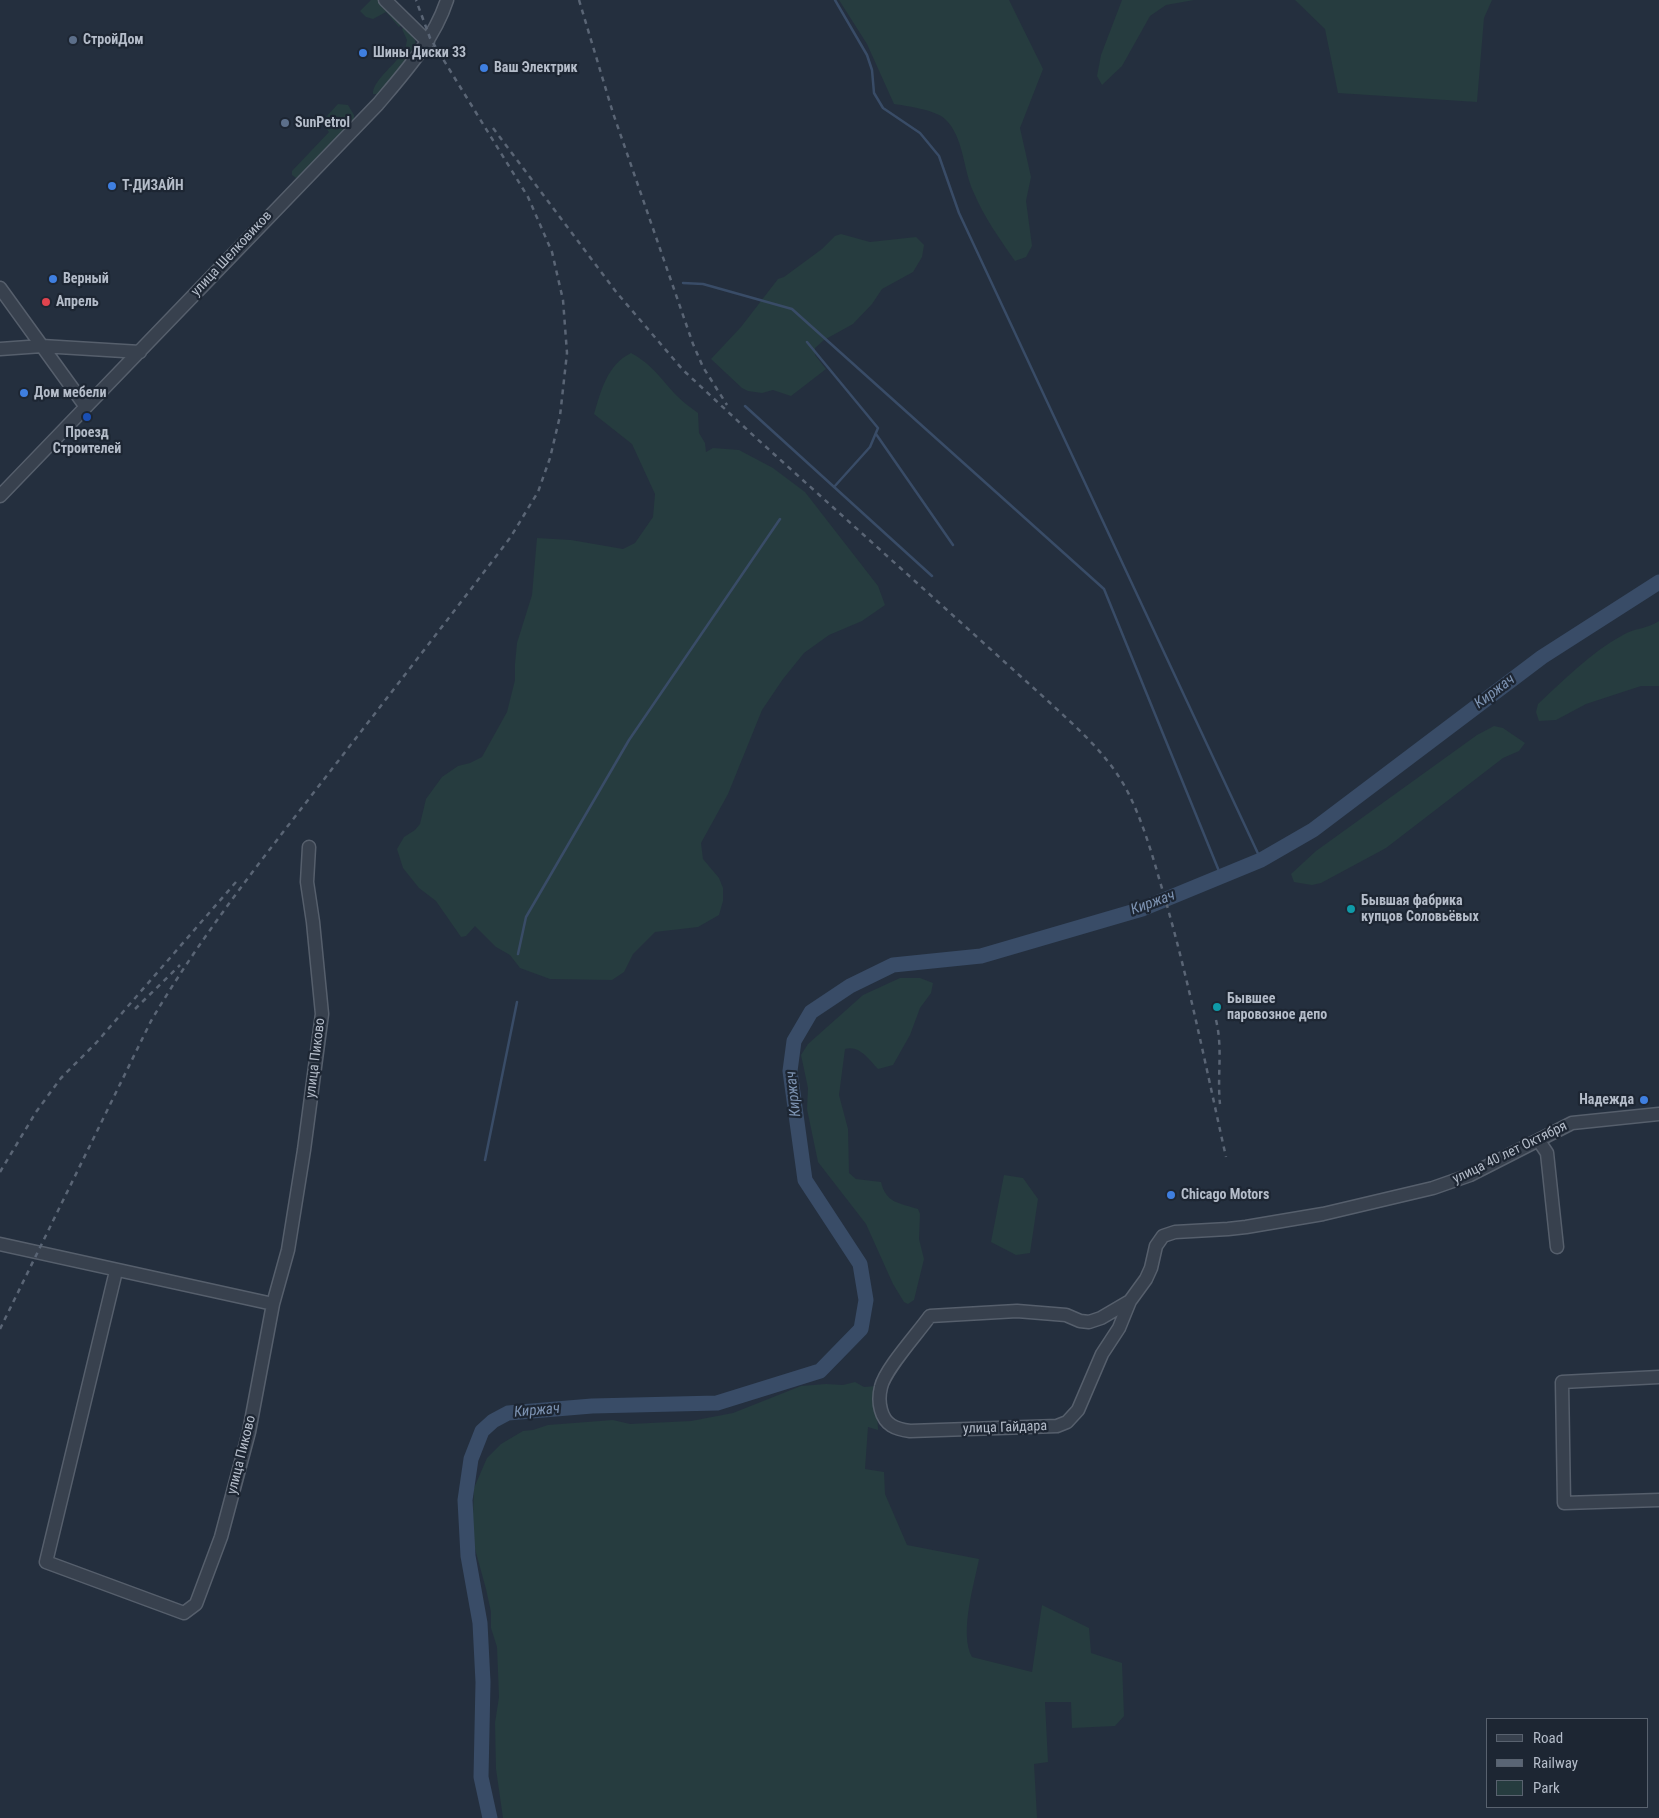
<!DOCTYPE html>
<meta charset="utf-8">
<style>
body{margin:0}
#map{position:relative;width:1659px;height:1818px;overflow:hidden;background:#242f3e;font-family:"Roboto Condensed",sans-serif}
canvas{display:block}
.legend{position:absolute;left:1486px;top:1718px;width:162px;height:90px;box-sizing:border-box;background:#1d2633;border:1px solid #59626f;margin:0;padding:6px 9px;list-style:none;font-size:15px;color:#b4bcc9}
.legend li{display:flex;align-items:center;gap:10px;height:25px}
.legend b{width:25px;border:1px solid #59626f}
</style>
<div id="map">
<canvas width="1659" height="1818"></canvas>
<ul class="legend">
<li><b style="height:6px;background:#38414e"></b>Road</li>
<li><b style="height:6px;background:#5a6575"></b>Railway</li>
<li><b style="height:14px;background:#263c3f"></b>Park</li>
</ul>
</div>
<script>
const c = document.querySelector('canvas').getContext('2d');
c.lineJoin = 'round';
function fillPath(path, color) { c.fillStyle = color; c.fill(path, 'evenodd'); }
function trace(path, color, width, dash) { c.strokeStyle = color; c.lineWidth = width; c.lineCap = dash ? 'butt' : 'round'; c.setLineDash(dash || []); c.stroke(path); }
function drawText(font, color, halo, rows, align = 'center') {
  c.font = font + ' "Roboto Condensed",sans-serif'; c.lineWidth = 4.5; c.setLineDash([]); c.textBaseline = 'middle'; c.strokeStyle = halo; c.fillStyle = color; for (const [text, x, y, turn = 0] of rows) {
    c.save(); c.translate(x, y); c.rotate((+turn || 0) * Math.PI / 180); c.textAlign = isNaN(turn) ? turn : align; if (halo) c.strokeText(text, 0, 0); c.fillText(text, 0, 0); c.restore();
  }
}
const green = new Path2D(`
 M 371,0 L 378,0 L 382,3 L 402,24 L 399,27 L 386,12 L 373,19 L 366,17 L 360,11 Z
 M 839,0 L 1009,0 L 1043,69 L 1020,128 L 1031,177 L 1026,201 L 1032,246 L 1026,257 L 1015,261 C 999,238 984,217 973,191 C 963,169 964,137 945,119 C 936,110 907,106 894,104 L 867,44 Z
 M 1122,0 L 1194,0 L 1166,5 L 1150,16 L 1122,66 L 1102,85 L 1097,76 L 1101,55 Z
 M 1295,0 L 1492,0 L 1484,18 L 1477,102 L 1338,93 L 1325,29 Z
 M 405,26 L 415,40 L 416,47 L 399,70 L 378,94 L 373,94 C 372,82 394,65 401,55 C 405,52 406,45 407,40 L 402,29 Z
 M 338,104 L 348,105 L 354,115 L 354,119 L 298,177 L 296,178 L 292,175 L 292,171 L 329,132 L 324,126 L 324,119 Z
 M 841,234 L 870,242 L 916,237 L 924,245 L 922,257 L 913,272 L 882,289 L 872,304 L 853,324 L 824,340 L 815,348 L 815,355 L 826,369 L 791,396 L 773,390 L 762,393 L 748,391 L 742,388 L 711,359 L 741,327 L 778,279 L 784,277 L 822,249 L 835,236 Z
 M 631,353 C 653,365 660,378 677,396 C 683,402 691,408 698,413 L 699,433 L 705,443 L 706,452 L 713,448 L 739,450 L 773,468 L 805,492 L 878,586 L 885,605 L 862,621 L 829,635 L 804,653 L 783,679 L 762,710 L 728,794 L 701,843 L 703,859 L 719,878 L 723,888 L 723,901 L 719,915 L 698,927 L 655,932 L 633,954 L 624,972 L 612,980 L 550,979 L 520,968 L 510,955 L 496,947 L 475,926 L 466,936 L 461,937 L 436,901 L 419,888 L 403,868 L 397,849 L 404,837 L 415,830 L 420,824 L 426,799 L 442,777 L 458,766 L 470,763 L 482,757 L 507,712 L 515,680 L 515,664 L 517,643 L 532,595 L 537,538 L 571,540 L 623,549 L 635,543 L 653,517 L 655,494 L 632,444 L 594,414 C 601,391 607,365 631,353 Z
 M 1659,621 L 1659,686 L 1641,686 L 1586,704 L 1556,720 L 1539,721 L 1536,712 L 1538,704 C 1565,679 1590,653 1623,635 C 1634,628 1648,629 1659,621 Z
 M 1494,726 L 1503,728 L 1525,743 L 1519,751 L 1503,758 L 1386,848 L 1321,883 L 1312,885 L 1294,882 L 1291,874 L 1316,851 L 1477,735 Z
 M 900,978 L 920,978 L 933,983 L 931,993 L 920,1008 L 910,1035 L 893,1065 L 878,1069 C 869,1060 860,1045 845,1049 L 839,1095 L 848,1129 L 849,1173 L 856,1179 L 881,1182 C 886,1203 899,1203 918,1209 L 920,1214 L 919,1239 L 924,1259 L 914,1300 L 908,1304 L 904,1302 L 893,1284 L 866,1224 L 818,1162 L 807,1109 L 808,1088 L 801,1055 L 808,1044 L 863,995 Z
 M 1004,1175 L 1023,1178 L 1038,1199 L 1030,1253 L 1016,1255 L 991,1242 Z
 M 855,1382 L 864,1387 L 876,1386 L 878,1430 L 868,1427 L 865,1469 L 884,1472 L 885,1494 L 907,1545 L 979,1559 C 974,1585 959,1634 972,1657 L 1032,1672 L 1042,1605 L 1089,1628 L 1091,1653 L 1122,1663 L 1124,1716 L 1115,1726 L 1072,1728 L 1071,1702 L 1045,1702 L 1048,1762 L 1034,1764 L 1037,1818 L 503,1818 L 496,1769 L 495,1723 L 499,1697 L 497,1647 L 491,1628 L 491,1612 L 486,1589 L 472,1538 L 474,1488 L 487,1458 L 501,1444 L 523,1431 L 533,1430 L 548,1425 L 613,1420 L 630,1424 L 691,1421 L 733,1413 L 801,1386 L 826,1384 L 843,1385 Z`);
const stream = new Path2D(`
 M 835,0 L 867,55 L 872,70 L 874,93 L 883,108 L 920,133 L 939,156 L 959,213 L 1261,860
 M 683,283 L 703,284 L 792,309 L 1104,589 L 1221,876
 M 807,342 L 878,428 L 870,447 L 834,487
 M 745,406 L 932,576
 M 876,434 L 953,545
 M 518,954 L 526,917 L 629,740 L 780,519
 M 485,1160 L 517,1002`);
const river = new Path2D(`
 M 490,1818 L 481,1777 L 483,1682 L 480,1623 L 468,1556 L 465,1500 L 471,1459 L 482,1431 L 493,1421 L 508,1413 L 592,1406 L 717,1403 L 820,1371 L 861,1329 L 866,1300 L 860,1264 L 805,1180 L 790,1071 L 794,1041 L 811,1012 L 850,986 L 893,965 L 981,956 L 1142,909 L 1261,860 L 1313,830 L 1542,657 L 1659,582`);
const minor = new Path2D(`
 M 385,0 L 428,42
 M 0,288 L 86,407
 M 0,349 L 42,346 L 140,352
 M 0,496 L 378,104 C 405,72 434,40 447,0
 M 1539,1141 L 1547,1153 L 1557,1247
 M 0,1244 L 273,1304
 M 116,1271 L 46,1562 L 184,1613 L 196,1604 L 221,1537 L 249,1432 L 273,1304 L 288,1250 L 304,1150 L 322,1014 L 313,922 L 307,882 L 309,847
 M 1130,1301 L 1119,1328 L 1102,1354 L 1078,1410 L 1067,1422 L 1057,1426 L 910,1431 C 895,1429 885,1425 881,1410 C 879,1403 879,1395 881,1387 C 885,1369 918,1333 930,1316 L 1017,1311 L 1066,1315 L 1080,1321 L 1089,1322 L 1101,1318 L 1130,1301 L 1146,1279 L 1151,1268 L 1156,1246 L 1163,1236 L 1175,1232 L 1228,1229 L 1246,1227 L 1323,1214 L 1433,1188 L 1470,1175 L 1572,1123 L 1659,1114
 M 1659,1377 L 1562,1382 L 1564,1503 L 1659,1500`);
const rail = new Path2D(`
 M 579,0 L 613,113 L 693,344 L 703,367 L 727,405
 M 493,128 L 617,293 L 683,370 L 755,437 L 1048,701 C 1075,726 1105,752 1124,785 C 1144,821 1154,862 1166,902 C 1190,986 1207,1072 1226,1157
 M 135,1009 L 180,965
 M 1216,1020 C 1223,1048 1217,1076 1220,1104
 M 0,1172 L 36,1112 L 61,1078 L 96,1043 L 236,882
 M 0,1329 L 151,1021 C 202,934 264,857 325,778 C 387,698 449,618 510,538 L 538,492 L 550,458 L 560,416 L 567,353 L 563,300 L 552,252 L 528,197 L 430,38 L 416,0`);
const markers = [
 [73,40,5,"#5c6f8a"],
 [363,53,5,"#3f7fe0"],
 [484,68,5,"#3f7fe0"],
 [285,123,5,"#5c6f8a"],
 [112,186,5,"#3f7fe0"],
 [53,279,5,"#3f7fe0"],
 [46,302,5,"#e0444e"],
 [24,393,5,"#3f7fe0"],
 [87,417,5,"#1a4fb4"],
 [1351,909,5,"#0f9aa8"],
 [1217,1007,5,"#0f9aa8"],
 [1644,1100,5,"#3f7fe0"],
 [1171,1195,5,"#3f7fe0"]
];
const poiNames = [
 ["СтройДом",83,40],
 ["Шины Диски 33",373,53],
 ["Ваш Электрик",494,68],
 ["SunPetrol",295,123],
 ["Т-ДИЗАЙН",122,186],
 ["Верный",63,279],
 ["Апрель",56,302],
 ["Дом мебели",34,393],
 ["Проезд",87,433,"center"],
 ["Строителей",87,449,"center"],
 ["Бывшая фабрика",1361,901],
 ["купцов Соловьёвых",1361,917],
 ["Бывшее",1227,999],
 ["паровозное депо",1227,1015],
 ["Надежда",1634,1100,"right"],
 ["Chicago Motors",1181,1195]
];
const streetNames = [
 ["улица Шелковиков",232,254,-47],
 ["улица Пиково",316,1058,-83],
 ["улица 40 лет Октября",1510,1153,-26],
 ["улица Гайдара",1005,1428,-2],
 ["улица Пиково",242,1455,-76]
];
const waterNames = [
 ["Киржач",1495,692,-37],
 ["Киржач",1153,903,-20],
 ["Киржач",794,1094,-96],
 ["Киржач",537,1411,-5]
];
fillPath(green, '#263c3f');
trace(stream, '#394c67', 2.5);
trace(river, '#394c67', 15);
trace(minor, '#565f6c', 15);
trace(minor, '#38414e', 12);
trace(rail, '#5a6575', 2.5, [5, 5]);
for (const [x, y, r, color] of markers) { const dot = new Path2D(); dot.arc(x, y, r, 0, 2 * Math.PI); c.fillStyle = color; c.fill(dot); trace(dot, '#1d2633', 2); }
drawText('bold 14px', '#b4bcc9', '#1d2633', poiNames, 'left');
drawText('14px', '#b4bcc9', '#1d2633', streetNames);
drawText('italic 15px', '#7c92b1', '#1d2633', waterNames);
</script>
